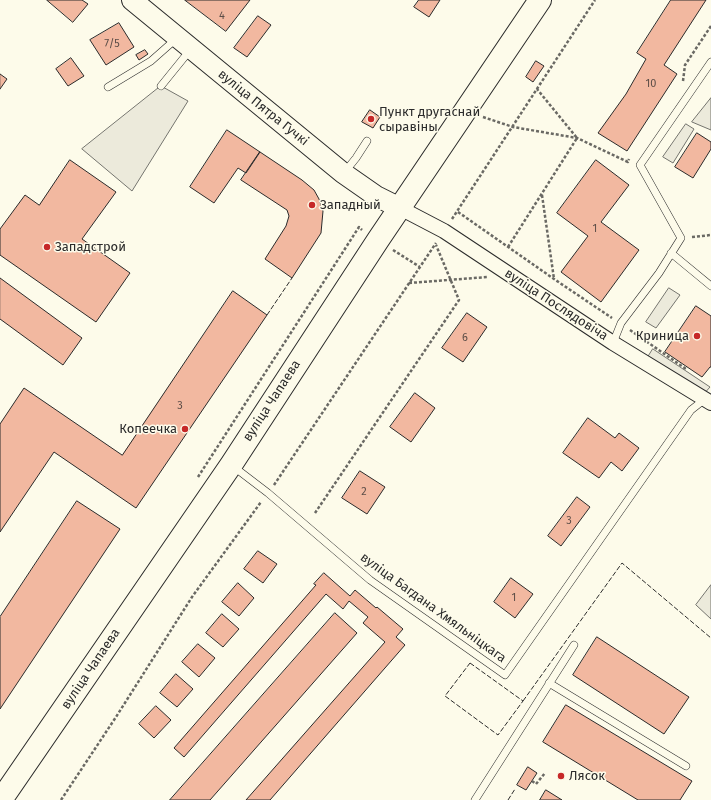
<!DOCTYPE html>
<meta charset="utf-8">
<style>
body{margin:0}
canvas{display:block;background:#fdfbea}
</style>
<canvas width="711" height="800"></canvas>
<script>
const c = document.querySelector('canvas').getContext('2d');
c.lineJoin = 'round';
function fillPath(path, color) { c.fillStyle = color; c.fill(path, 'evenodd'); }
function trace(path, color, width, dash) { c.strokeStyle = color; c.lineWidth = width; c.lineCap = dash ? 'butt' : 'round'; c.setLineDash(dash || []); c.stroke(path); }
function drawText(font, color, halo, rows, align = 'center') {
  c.font = font + ' "Fira Sans",sans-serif'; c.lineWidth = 3; c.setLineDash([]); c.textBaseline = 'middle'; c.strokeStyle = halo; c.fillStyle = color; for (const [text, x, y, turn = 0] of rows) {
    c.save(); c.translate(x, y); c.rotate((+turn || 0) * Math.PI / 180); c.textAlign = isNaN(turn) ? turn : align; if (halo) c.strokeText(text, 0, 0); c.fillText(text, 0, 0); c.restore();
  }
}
const parking = new Path2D(`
 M 161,86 L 188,101 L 132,191 L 82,149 Z
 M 711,98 L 711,130 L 692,122 Z
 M 686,124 L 694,129 L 673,163 L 663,157 Z
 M 669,288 L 680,295 L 656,328 L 646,322 Z
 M 653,349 L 710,387 L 703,395 L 648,357 Z
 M 711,585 L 711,619 L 696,605 Z`);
const building = new Path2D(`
 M 47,0 L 82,0 L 88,4 L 73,22 Z
 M 185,0 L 250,0 L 226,31 Z
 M 419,0 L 440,0 L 429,17 L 414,7 Z
 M 671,0 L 706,0 L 664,65 L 677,74 L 627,151 L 598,133 L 626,94 L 646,59 L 637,53 Z
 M 258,16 L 271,25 L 247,57 L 234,48 Z
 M 119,23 L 134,47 L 106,65 L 90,40 Z
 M 145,50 L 148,54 L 139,60 L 136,55 Z
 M 71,58 L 84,76 L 68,86 L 56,69 Z
 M 536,61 L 544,66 L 533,82 L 526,77 Z
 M 0,74 L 7,79 L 0,89 Z
 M 370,110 L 380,117 L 373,128 L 362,122 Z
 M 227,130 L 260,152 L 246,173 L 238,168 L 214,203 L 190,187 Z
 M 697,133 L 711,142 L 711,149 L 693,178 L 675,167 Z
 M 260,152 L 302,180 L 314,190 L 319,199 L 323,211 L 321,233 L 292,278 L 265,259 L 286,226 L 289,216 L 287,210 L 241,180 Z
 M 70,160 L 116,192 L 82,239 L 130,273 L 96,322 L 0,255 L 0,229 L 25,195 L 39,205 Z
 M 596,160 L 629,185 L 601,222 L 639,250 L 601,302 L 561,272 L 588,236 L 557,213 Z
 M 0,278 L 82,338 L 63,365 L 0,319 Z
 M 233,291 L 267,315 L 136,508 L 54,452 L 0,532 L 0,424 L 24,388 L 122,455 Z
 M 696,306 L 711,316 L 711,367 L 710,367 L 702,377 L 665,352 Z
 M 467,313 L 487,327 L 463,362 L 442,348 Z
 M 415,393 L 435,408 L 411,442 L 390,427 Z
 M 588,418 L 615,438 L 619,433 L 639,448 L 622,471 L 611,462 L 599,478 L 563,453 Z
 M 360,471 L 385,487 L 367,514 L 342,498 Z
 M 577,497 L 590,507 L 561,546 L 548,536 Z
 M 77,501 L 120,529 L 0,709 L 0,617 Z
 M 258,551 L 277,564 L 263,583 L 244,569 Z
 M 324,573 L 350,596 L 355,590 L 376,608 L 377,607 L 403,629 L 396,637 L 405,645 L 270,800 L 246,800 L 385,642 L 363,623 L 368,617 L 349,601 L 343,609 L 326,594 L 184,757 L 174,748 L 316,585 L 314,584 Z
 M 511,578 L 533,594 L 515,618 L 494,602 Z
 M 238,583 L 254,598 L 239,616 L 222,602 Z
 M 335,613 L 357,633 L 210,800 L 170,800 Z
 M 222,614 L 239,629 L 223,647 L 206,633 Z
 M 597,637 L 689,697 L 664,734 L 573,675 Z
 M 198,644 L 215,658 L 199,677 L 182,662 Z
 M 176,674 L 193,689 L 177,707 L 160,693 Z
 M 566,705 L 692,781 L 680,800 L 638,800 L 543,742 Z
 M 156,706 L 171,720 L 154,738 L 139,724 Z
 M 528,767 L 537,773 L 526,790 L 517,785 Z
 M 546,790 L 562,800 L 540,800 Z`);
const path = new Path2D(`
 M 683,81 L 685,65 L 711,26
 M 483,117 L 513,127 L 577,138 L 628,162 L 629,159
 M 542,195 L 554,279
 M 458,212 L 554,279 L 612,318
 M 452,219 L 595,0
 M 692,237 L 711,235
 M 508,247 L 577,138 L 537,89
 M 393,250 L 420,267
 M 409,283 L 488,277
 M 630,330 L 686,369
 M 198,477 L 359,227 L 362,230
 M 274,485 L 436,243
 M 315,513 L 459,300 L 436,245
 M 532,781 L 536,784 L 545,773
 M 61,800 L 116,717 L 192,597 L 261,502`);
const lane = new Path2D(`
 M 161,86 L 191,49
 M 108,87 L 151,61 L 177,38
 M 344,173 L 356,158 L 367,141
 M 671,253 L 711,286
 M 613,343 L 621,323 L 659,273 L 681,238 L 640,165 L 711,62
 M 234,467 L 268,493 L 370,580 L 505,675 L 691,410 L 705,399
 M 549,683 L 686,766
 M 475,800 L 574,645`);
const street = new Path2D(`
 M 400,208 L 444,231 L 613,343 L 711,403`);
const secondary = new Path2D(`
 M 132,0 L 343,173 L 376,196 L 400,208`);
const primary = new Path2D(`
 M 1,800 L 231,465 L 378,240 L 540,0`);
const fence = new Path2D(`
 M 267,315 L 292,278
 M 470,663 L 523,701 L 498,735 L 445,696 Z
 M 523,701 L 622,563 L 711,638
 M 508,800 L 515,789`);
const markers = [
 [371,119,4,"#c62828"],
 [312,205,4,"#c62828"],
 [47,247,4,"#c62828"],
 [697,336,4,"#c62828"],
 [185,429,4,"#c62828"],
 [561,776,4,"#c62828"]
];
const numberNames = [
 ["4",222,16],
 ["7/5",112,44],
 ["10",651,84],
 ["1",595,229],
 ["6",465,338],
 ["3",180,406],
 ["2",364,492],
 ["3",569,521],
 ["1",514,598]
];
const streetNames = [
 ["вуліца Пятра Гучкі",263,108,39],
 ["вуліца Послядовіча",556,305,33],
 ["вуліца Чапаева",272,401,-57],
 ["вуліца Багдана Хмяльніцкага",433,608,36],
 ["вуліца Чапаева",91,669,-56]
];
const poiNames = [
 ["Пункт другаснай",379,112],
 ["сыравіны",379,127],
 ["Западный",320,205],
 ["Западстрой",55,247],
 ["Криница",689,336,"right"],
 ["Копеечка",177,429,"right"],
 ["Лясок",569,776]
];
fillPath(parking, '#eceadb');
trace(parking, '#74746e', 1);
fillPath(building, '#f2b8a0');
trace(building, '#2b2b2b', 1);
trace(lane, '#2b2b2b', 8);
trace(street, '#2b2b2b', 16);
trace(secondary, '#2b2b2b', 22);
trace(primary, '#2b2b2b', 24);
trace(path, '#6a6964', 2.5, [3, 2]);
trace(lane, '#fdfbea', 7);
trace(street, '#fdfbea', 14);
trace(secondary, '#fdfbea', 20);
trace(primary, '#fdfbea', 22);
trace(fence, '#2b2b2b', 1, [5, 2]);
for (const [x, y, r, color] of markers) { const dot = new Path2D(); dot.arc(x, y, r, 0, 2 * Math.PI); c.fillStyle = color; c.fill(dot); trace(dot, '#fdfbea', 1.5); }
drawText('11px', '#5d4e48', null, numberNames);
drawText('13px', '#2b2b2b', '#fdfbea', streetNames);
drawText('13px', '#2b2b2b', '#fdfbea', poiNames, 'left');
</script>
